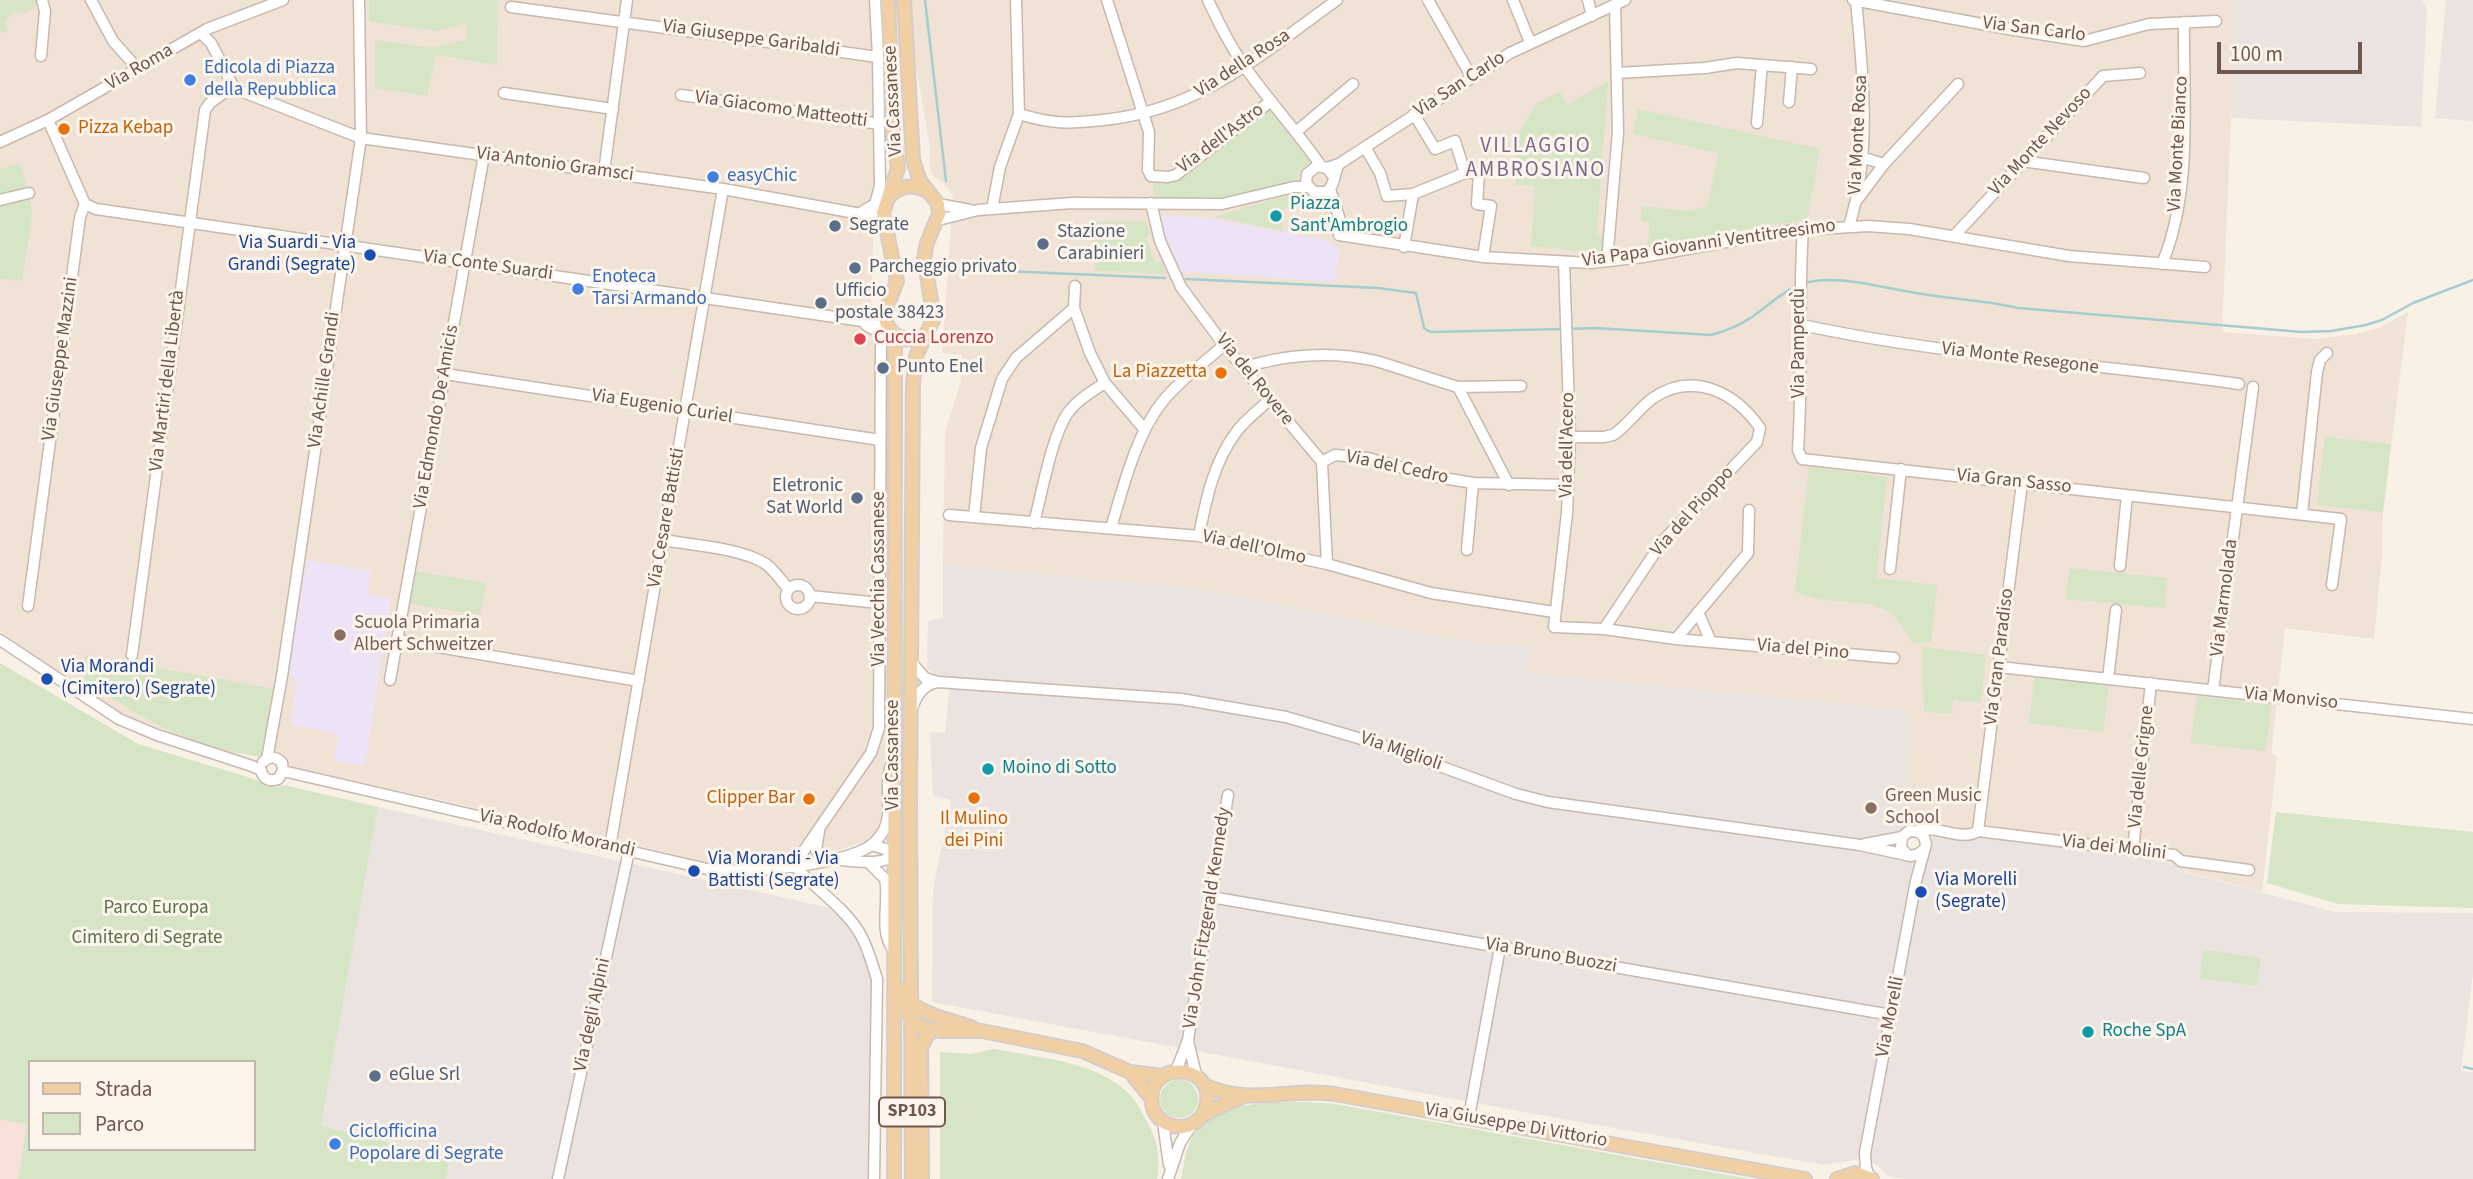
<!DOCTYPE html>
<meta charset="utf-8">
<style>
body{margin:0}
#map{position:relative;width:2473px;height:1179px;overflow:hidden;background:#f9f0e6;font-family:"Source Sans 3",sans-serif}
canvas{display:block}
.legend{position:absolute;left:28px;top:1060px;width:228px;height:91px;box-sizing:border-box;background:#fdf5eb;border:2px solid #c4b6ac;margin:0;padding:9px 12px;list-style:none;font-size:21px;color:#6f574e}
.legend li{display:flex;align-items:center;gap:14px;height:35px}
.legend b{width:35px;border:2px solid #c4b6ac}
.scale{position:absolute;left:2217px;top:42px;width:145px;height:32px;box-sizing:border-box;border:4px solid #6f574e;border-top:0;padding-left:9px;font-size:21px;line-height:24px;white-space:nowrap;color:#6f574e;-webkit-text-stroke:5px #fdf5eb;paint-order:stroke}
</style>
<div id="map">
<canvas width="2473" height="1179"></canvas>
<ul class="legend">
<li><b style="height:9px;background:#f1cfa5"></b>Strada</li>
<li><b style="height:19px;background:#d5e5c6"></b>Parco</li>
</ul>
<div class="scale">100 m</div>
</div>
<script>
const c = document.querySelector('canvas').getContext('2d');
c.lineJoin = 'round';
function fillPath(path, color) { c.fillStyle = color; c.fill(path, 'evenodd'); }
function trace(path, color, width, dash) { c.strokeStyle = color; c.lineWidth = width; c.lineCap = dash ? 'butt' : 'round'; c.setLineDash(dash || []); c.stroke(path); }
function drawText(font, color, halo, rows, align = 'center') {
  c.font = font + ' "Source Sans 3",sans-serif'; c.lineWidth = 6; c.setLineDash([]); c.textBaseline = 'middle'; c.strokeStyle = halo; c.fillStyle = color; for (const [text, x, y, turn = 0] of rows) {
    c.save(); c.translate(x, y); c.rotate((+turn || 0) * Math.PI / 180); c.textAlign = isNaN(turn) ? turn : align; if (halo) c.strokeText(text, 0, 0); c.fillText(text, 0, 0); c.restore();
  }
}
const residential = new Path2D(`
 M 0,0 L 879,0 L 886,182 L 874,214 L 871,301 L 889,343 L 888,736 L 883,800 L 878,831 L 867,841 L 845,848 L 772,862 L 738,866 L 706,862 L 557,826 L 289,766 L 262,757 L 227,752 L 180,736 L 121,713 L 0,631 Z
 M 910,0 L 2236,0 L 2222,332 L 2316,339 L 2356,334 L 2379,328 L 2408,312 L 2383,512 L 2382,554 L 2374,639 L 2285,628 L 2271,754 L 2277,756 L 2262,892 L 2184,871 L 1937,828 L 1906,827 L 1909,727 L 1907,710 L 1528,673 L 1532,647 L 1468,642 L 1202,589 L 943,565 L 945,433 L 961,381 L 962,355 L 942,353 L 953,196 L 943,182 L 933,176 L 930,169 L 930,147 L 911,38 Z`);
const commercial = new Path2D(`
 M 0,1119 L 27,1125 L 18,1179 L 0,1179 Z`);
const industrial = new Path2D(`
 M 2236,0 L 2421,0 L 2427,8 L 2421,127 L 2231,118 Z
 M 2446,0 L 2473,0 L 2473,121 L 2435,118 Z
 M 943,565 L 1202,589 L 1468,642 L 1532,647 L 1528,673 L 1907,710 L 1909,727 L 1906,827 L 1897,832 L 1896,845 L 1899,855 L 1929,847 L 1931,838 L 1948,831 L 2172,861 L 2184,872 L 2335,912 L 2473,913 L 2473,972 L 2461,1071 L 2473,1072 L 2473,1179 L 1904,1179 L 1888,1176 L 1877,1165 L 1864,1160 L 1854,1160 L 1824,1165 L 1552,1117 L 932,1002 L 933,889 L 951,800 L 933,796 L 930,732 L 945,733 L 949,689 L 935,688 L 936,675 L 927,668 L 928,621 L 943,618 Z
 M 378,807 L 848,912 L 863,930 L 873,949 L 881,977 L 878,1179 L 446,1179 L 450,1155 L 321,1126 Z`);
const education = new Path2D(`
 M 1164,215 L 1214,219 L 1328,241 L 1340,248 L 1335,282 L 1180,271 L 1162,227 L 1160,218 Z
 M 307,560 L 371,570 L 367,594 L 391,598 L 365,766 L 334,761 L 338,734 L 291,724 L 296,683 L 288,672 Z`);
const green = new Path2D(`
 M 0,0 L 37,0 L 35,7 L 25,13 L 13,12 L 6,21 L 7,34 L 0,30 Z
 M 369,0 L 498,0 L 497,65 L 436,55 L 427,96 L 375,88 L 375,40 L 433,48 L 467,40 L 466,23 L 437,31 L 369,21 Z
 M 1608,81 L 1597,233 L 1605,237 L 1603,249 L 1596,258 L 1593,252 L 1531,246 L 1535,186 L 1515,185 L 1517,137 L 1536,104 L 1560,92 L 1567,105 Z
 M 1268,108 L 1310,162 L 1300,172 L 1297,180 L 1220,200 L 1154,197 L 1153,181 L 1168,181 Z
 M 1638,109 L 1820,149 L 1807,220 L 1761,226 L 1651,249 L 1648,244 L 1650,222 L 1641,221 L 1642,206 L 1686,211 L 1707,207 L 1719,153 L 1633,134 Z
 M 20,164 L 29,193 L 32,215 L 22,281 L 0,278 L 0,169 Z
 M 1304,190 L 1312,197 L 1327,200 L 1333,216 L 1326,217 L 1324,211 L 1315,211 L 1312,202 L 1283,208 L 1283,231 L 1214,217 Z
 M 1146,221 L 1150,234 L 1146,238 L 1155,262 L 1161,262 L 1166,274 L 1095,270 L 1090,222 Z
 M 2325,437 L 2391,444 L 2383,512 L 2317,505 Z
 M 1809,467 L 1887,477 L 1876,578 L 1937,585 L 1931,642 L 1914,643 L 1892,613 L 1870,604 L 1817,599 L 1795,592 Z
 M 2069,568 L 2167,578 L 2164,608 L 2066,599 Z
 M 412,571 L 486,583 L 480,615 L 406,603 Z
 M 1922,647 L 1986,655 L 1981,702 L 1953,700 L 1952,714 L 1924,711 Z
 M 85,655 L 275,689 L 262,757 C 191,746 142,721 84,679 Z
 M 0,663 L 138,744 L 251,778 C 264,783 270,790 284,785 L 378,807 L 321,1126 L 450,1156 L 446,1179 L 18,1179 L 27,1125 L 0,1119 ZM 30,1062 L 254,1062 L 254,1149 L 30,1149 Z
 M 2035,676 L 2109,685 L 2103,732 L 2029,723 Z
 M 2197,696 L 2271,705 L 2266,751 L 2191,743 Z
 M 2276,812 L 2473,832 L 2473,908 L 2338,904 L 2267,883 Z
 M 2203,950 L 2261,958 L 2257,986 L 2200,978 Z
 M 994,1049 C 1038,1058 1092,1060 1126,1091 C 1134,1098 1140,1109 1145,1118 C 1157,1139 1161,1155 1157,1179 L 940,1179 L 940,1052 L 971,1054 Z
 M1160 1099a19 19 0 1 1 38 0a19 19 0 1 1-38 0Z
 M 1305,1102 L 1335,1104 L 1750,1179 L 1181,1179 C 1184,1165 1185,1149 1193,1136 C 1215,1100 1268,1103 1305,1102 Z`);
const stream = new Path2D(`
 M 925,0 L 946,181
 M 946,259 L 958,269 L 1165,278
 M 1186,279 L 1378,288 L 1416,293 L 1424,328 L 1430,332 L 1563,329
 M 1804,283 C 1839,274 1881,288 1916,293 C 1950,299 1984,300 2018,308 L 2302,332 L 2331,331 L 2366,325 L 2382,320 L 2413,303 L 2473,280
 M 1570,329 L 1595,328 L 1711,335 C 1726,331 1739,326 1752,317 C 1767,307 1780,293 1797,286
 M 2464,1067 L 2473,1069`);
const minor = new Path2D(`
 M 91,0 L 113,41 L 138,69
 M 1107,0 L 1149,132 L 1148,170 L 1151,176 L 1168,177 L 1176,175 L 1271,101
 M 1208,0 C 1219,23 1230,46 1245,67 C 1269,101 1297,131 1321,166
 M 1428,0 L 1471,76
 M 1513,0 L 1530,42
 M 1588,0 L 1592,16
 M 1853,0 L 2014,30 L 2084,41 L 2149,24 L 2216,21
 M 511,7 L 878,57
 M 201,33 L 211,43 L 233,86 L 238,90 L 361,138 L 723,189 L 861,214 L 870,214 L 884,208
 M 41,56 L 45,11 L 42,0
 M 1618,73 L 1705,68 L 1737,63 L 1811,69
 M 504,93 L 613,109
 M 681,95 L 880,124
 M 1789,102 L 1792,67
 M 1019,114 C 1052,124 1068,124 1103,120 C 1201,110 1260,55 1337,0
 M 1757,123 L 1762,65
 M 1297,131 L 1353,84
 M 0,142 L 48,120 L 207,29 L 283,0
 M 1365,147 L 1380,173 L 1387,196 L 1413,194
 M 1861,157 L 1884,164
 M 2022,161 L 2144,178
 M 1327,168 L 1339,164 L 1510,53 L 1625,0
 M 604,172 L 627,0
 M 1465,173 L 1479,173 L 1477,204 L 1491,206 L 1483,257
 M 1334,177 L 1327,168 L 1317,166 L 1307,174 L 1306,183 L 1314,192 L 1327,192 C 1335,185 1334,173 1339,164
 M 1330,189 L 1340,220 L 1339,235 L 1483,257 L 1591,263 L 1643,257 L 1787,231 L 1868,226 L 1909,229 L 2069,256 L 2205,267
 M 0,200 L 29,193
 M 1857,200 L 1884,164 L 1958,84
 M 1151,203 L 1160,241 L 1181,287 L 1224,345 L 1322,462 L 1327,564
 M 85,204 L 96,209 L 869,322 L 889,329
 M 938,204 L 970,210
 M 992,209 L 1000,167 L 1019,114 L 1016,0
 M 863,211 L 875,204 L 880,186 L 878,57 L 875,0
 M 938,220 L 978,210 L 1072,203 L 1222,204 L 1294,187 L 1308,187
 M 1849,226 C 1872,153 1863,75 1856,0
 M 1803,229 C 1798,303 1803,377 1798,450 L 1802,459 L 2341,519 L 2332,585
 M 1954,236 L 2103,76 L 2140,73
 M 1404,247 L 1413,194 L 1465,173 L 1455,141 L 1435,149 L 1414,114
 M 1607,261 L 1618,132 L 1615,5
 M 1564,262 L 1570,437 L 1567,513 L 1554,627 L 1604,629 L 1676,639 L 1894,658
 M 2162,264 C 2193,190 2183,101 2184,22
 M 1075,286 L 1074,308 L 1090,353 L 1105,383 L 1145,430
 M 1802,325 C 1946,356 2093,363 2239,384
 M 1243,368 C 1284,354 1333,351 1376,361 C 1403,369 1431,379 1458,387 L 1509,485
 M 445,374 L 880,440
 M 1458,387 L 1521,386
 M 1570,437 L 1604,437 L 1613,435 C 1628,425 1638,409 1653,398 C 1693,371 1735,392 1760,428 L 1757,442 L 1662,542 L 1604,629
 M 1322,462 L 1335,455 L 1368,458 L 1431,476 L 1473,483 L 1568,485
 M 2302,514 L 2317,372 L 2320,360 L 2327,353
 M 949,515 L 1199,536 L 1327,564 L 1431,593 L 1554,612
 M 974,517 L 981,448 L 1002,379 L 1016,358 L 1074,308
 M 1034,523 C 1042,493 1051,439 1067,414 C 1077,400 1091,392 1105,383
 M 1111,528 C 1123,488 1136,434 1163,401 C 1180,380 1204,363 1224,345
 M 1199,536 C 1206,499 1214,461 1237,431 C 1246,419 1259,410 1269,400
 M 663,540 C 692,545 741,548 766,564 C 775,571 781,580 788,589
 M 1467,550 L 1473,483
 M 2120,566 L 2127,495
 M 1890,569 L 1901,469
 M786 597a12 12 0 1 1 24 0a12 12 0 1 1-24 0Z
 M 810,596 L 880,603
 M 28,606 L 80,217 L 85,204 L 48,120
 M 1698,612 L 1711,642
 M 1676,639 L 1748,553 L 1749,510
 M 0,640 L 119,719 L 157,735 L 252,766 L 261,770 C 263,779 269,782 278,779 L 283,771
 M 397,640 L 639,681
 M 132,655 L 205,110 L 210,103 L 233,86
 M 912,663 L 925,678 L 938,682 L 1181,699 L 1286,717 L 1382,745 L 1516,794 L 1548,802 L 1860,845 L 1911,856 L 1918,854 L 1924,850
 M 1999,667 L 2473,719
 M 2108,679 L 2116,610
 M 390,680 L 484,155
 M 2213,690 L 2253,387
 M 913,706 C 917,694 924,684 938,682
 M 267,759 L 282,676 L 361,138 L 359,0
 M 263,762 C 269,756 277,756 282,763 L 283,771
 M 283,771 L 707,869 C 742,875 834,865 865,849 C 873,845 880,837 884,830 C 894,809 882,783 893,761
 M 819,831 L 816,850 L 822,861
 M 1917,831 C 1937,824 1961,842 1978,831 L 2174,855 L 2181,861 L 2249,870
 M 1978,831 L 2022,483
 M 1865,844 L 1902,837
 M 610,847 L 723,189
 M 2133,850 L 2151,683
 M 840,860 C 859,861 876,866 894,856 L 885,849 L 872,845
 M 869,863 L 885,879 C 890,902 878,931 894,951
 M 794,865 L 871,753 L 879,728 L 881,342 L 877,331 L 866,325
 M 794,865 C 814,888 843,906 859,932 C 868,947 872,963 877,979 L 874,1179
 M 1211,897 L 1891,1015
 M 1188,1041 L 1196,1075
 M 1176,1071 L 1188,1040 L 1228,795
 M 1469,1117 L 1500,947
 M 1163,1122 L 1169,1165
 M 1870,1178 L 1866,1168 L 1865,1153 L 1916,881 L 1926,844 L 1924,837 L 1919,832 L 1909,831 L 1902,837 L 1901,848 L 1907,854
 M 558,1179 L 629,851
 M 1168,1179 L 1180,1143 L 1193,1123`);
const major = new Path2D(`
 M 888,0 L 893,130 L 898,168 L 883,213 L 897,281 L 884,315 C 888,336 906,345 925,336
 M 904,0 L 913,160 L 920,181 L 938,204 L 939,214 L 927,243 L 924,258 L 934,318 L 916,356 L 913,384 L 910,804 L 912,1179
 M 889,197 C 900,185 911,184 925,190
 M 892,332 L 895,347 L 894,1179
 M 901,990 L 903,1007 L 916,1024 L 924,1028 L 942,1031 L 982,1031 L 1082,1051 L 1130,1072 L 1162,1076
 M 911,1003 C 929,1017 954,1020 975,1029
 M 1130,1072 L 1151,1098
 M 1204,1085 C 1251,1107 1288,1087 1335,1094 L 1805,1179
 M 1203,1114 C 1227,1063 1144,1056 1152,1104 C 1155,1123 1178,1133 1194,1123 C 1199,1120 1202,1115 1207,1113 C 1218,1107 1230,1102 1242,1097
 M 922,1179 L 921,1047 L 927,1036 L 933,1030
 M 1837,1179 L 1855,1173 L 1872,1179`);
const markers = [
 [190,80,7,"#3f7fe0"],
 [64,129,7,"#e8710a"],
 [713,177,7,"#3f7fe0"],
 [1276,216,7,"#0f9aa8"],
 [835,226,7,"#5c6f8a"],
 [1043,244,7,"#5c6f8a"],
 [370,255,7,"#1a4fb4"],
 [855,268,7,"#5c6f8a"],
 [578,289,7,"#3f7fe0"],
 [821,303,7,"#5c6f8a"],
 [860,339,7,"#e0444e"],
 [883,368,7,"#5c6f8a"],
 [1221,373,7,"#e8710a"],
 [857,498,7,"#5c6f8a"],
 [340,635,7,"#8d6e63"],
 [47,679,7,"#1a4fb4"],
 [988,769,7,"#0f9aa8"],
 [974,798,7,"#e8710a"],
 [809,799,7,"#e8710a"],
 [1871,808,7,"#8d6e63"],
 [694,871,7,"#1a4fb4"],
 [1921,892,7,"#1a4fb4"],
 [2088,1032,7,"#0f9aa8"],
 [375,1076,7,"#5c6f8a"],
 [335,1144,7,"#3f7fe0"]
];
const shields = [
 [912,1112,66]
];
const shieldNames = [
 ["SP103",912,1112]
];
const streetNames = [
 ["Via San Carlo",2034,30,7],
 ["Via Giuseppe Garibaldi",751,39,8],
 ["Via della Rosa",1243,64,-33],
 ["Via Roma",140,68,-30],
 ["Via San Carlo",1460,85,-33],
 ["Via Cassanese",894,101,-93],
 ["Via Giacomo Matteotti",781,110,8],
 ["Via Monte Rosa",1859,135,-87],
 ["Via dell'Astro",1221,139,-37],
 ["Via Monte Nevoso",2041,142,-47],
 ["Via Monte Bianco",2179,144,-87],
 ["Via Antonio Gramsci",555,165,8],
 ["Via Papa Giovanni Ventitreesimo",1709,244,-8],
 ["Via Conte Suardi",488,266,8],
 ["Via Pamperdù",1800,343,-90],
 ["Via Giuseppe Mazzini",61,359,-82],
 ["Via Monte Resegone",2020,359,7],
 ["Via Achille Grandi",325,380,-82],
 ["Via del Rovere",1254,380,51],
 ["Via Martiri della Libertà",168,381,-83],
 ["Via Eugenio Curiel",662,407,9],
 ["Via Edmondo De Amicis",437,417,-80],
 ["Via dell'Acero",1568,445,-89],
 ["Via del Cedro",1397,468,12],
 ["Via Gran Sasso",2014,482,6],
 ["Via del Pioppo",1693,512,-48],
 ["Via Cesare Battisti",667,518,-80],
 ["Via dell'Olmo",1254,548,12],
 ["Via Vecchia Cassanese",880,579,-90],
 ["Via Marmolada",2225,598,-83],
 ["Via del Pino",1803,650,5],
 ["Via Gran Paradiso",2000,657,-83],
 ["Via Monviso",2291,699,6],
 ["Via Miglioli",1401,752,19],
 ["Via Cassanese",894,755,-90],
 ["Via delle Grigne",2142,767,-84],
 ["Via Rodolfo Morandi",557,834,13],
 ["Via dei Molini",2114,848,7],
 ["Via John Fitzgerald Kennedy",1208,918,-81],
 ["Via Bruno Buozzi",1551,956,10],
 ["Via degli Alpini",593,1015,-78],
 ["Via Morelli",1891,1017,-79],
 ["Via Giuseppe Di Vittorio",1516,1126,10]
];
const shopNames = [
 ["Edicola di Piazza",204,69],
 ["della Repubblica",204,91],
 ["easyChic",727,177],
 ["Enoteca",592,278],
 ["Tarsi Armando",592,300],
 ["Ciclofficina",349,1133],
 ["Popolare di Segrate",349,1155]
];
const foodNames = [
 ["Pizza Kebap",78,129,"left"],
 ["La Piazzetta",1207,373],
 ["Clipper Bar",795,799],
 ["Il Mulino",974,820,"center"],
 ["dei Pini",974,842,"center"]
];
const cultureNames = [
 ["Piazza",1290,205],
 ["Sant'Ambrogio",1290,227],
 ["Moino di Sotto",1002,769],
 ["Roche SpA",2102,1032]
];
const serviceNames = [
 ["Segrate",849,226],
 ["Stazione",1057,233],
 ["Carabinieri",1057,255],
 ["Parcheggio privato",869,268],
 ["Ufficio",835,292],
 ["postale 38423",835,314],
 ["Punto Enel",897,368],
 ["Eletronic",843,487,"right"],
 ["Sat World",843,509,"right"],
 ["eGlue Srl",389,1076]
];
const transitNames = [
 ["Via Suardi - Via",356,244,"right"],
 ["Grandi (Segrate)",356,266,"right"],
 ["Via Morandi",61,668],
 ["(Cimitero) (Segrate)",61,690],
 ["Via Morandi - Via",708,860],
 ["Battisti (Segrate)",708,882],
 ["Via Morelli",1935,881],
 ["(Segrate)",1935,903]
];
const healthNames = [
 ["Cuccia Lorenzo",874,339]
];
const educationNames = [
 ["Scuola Primaria",354,624],
 ["Albert Schweitzer",354,646],
 ["Green Music",1885,797],
 ["School",1885,819]
];
const parkNames = [
 ["Parco Europa",156,909],
 ["Cimitero di Segrate",147,939]
];
const neighbourhoodNames = [
 ["VILLAGGIO",1536,147],
 ["AMBROSIANO",1536,171]
];
fillPath(residential, '#f0e2d5');
fillPath(commercial, '#f8e1da');
fillPath(industrial, '#eae3df');
fillPath(education, '#ede2f6');
fillPath(green, '#d5e5c6');
trace(stream, '#a4cdd1', 2.5);
trace(minor, '#c9b8ad', 13);
trace(major, '#d4cdca', 16);
trace(minor, '#fff', 10);
trace(major, '#f1cfa5', 12);
for (const [x, y, r, color] of markers) { const dot = new Path2D(); dot.arc(x, y, r, 0, 2 * Math.PI); c.fillStyle = color; c.fill(dot); trace(dot, '#fdf5eb', 2.5); }
for (const [x, y, w] of shields) { const box = new Path2D(); box.roundRect(x - w / 2, y - 14.5, w, 29, 5); c.fillStyle = '#fdf5eb'; c.fill(box); trace(box, '#6f574e', 2); }
drawText('bold 18px', '#6f574e', null, shieldNames);
drawText('19px', '#6f574e', '#fdf5eb', streetNames);
drawText('19px', '#366cbe', '#fdf5eb', shopNames, 'left');
drawText('19px', '#c56008', '#fdf5eb', foodNames, 'right');
drawText('19px', '#0d838f', '#fdf5eb', cultureNames, 'left');
drawText('19px', '#4e5e75', '#fdf5eb', serviceNames, 'left');
drawText('19px', '#164399', '#fdf5eb', transitNames, 'left');
drawText('19px', '#be3a42', '#fdf5eb', healthNames, 'left');
drawText('19px', '#785e54', '#fdf5eb', educationNames, 'left');
drawText('19px', '#577447', '#fdf5eb', parkNames);
c.letterSpacing = '2px';
drawText('21px', '#7c668c', '#fdf5eb', neighbourhoodNames);
c.letterSpacing = '0px';
</script>
